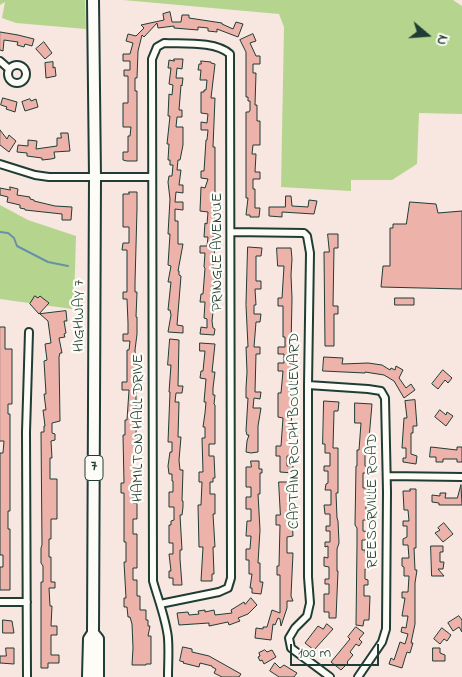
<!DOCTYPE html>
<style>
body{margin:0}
#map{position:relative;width:462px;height:677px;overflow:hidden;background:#f8e6e0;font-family:"Indie Flower",sans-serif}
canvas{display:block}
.north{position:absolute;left:402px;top:10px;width:50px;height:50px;-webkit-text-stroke:4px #fdfcf7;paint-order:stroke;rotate:108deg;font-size:14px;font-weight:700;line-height:20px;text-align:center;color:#1f3d34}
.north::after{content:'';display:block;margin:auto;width:18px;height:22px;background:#1f3d34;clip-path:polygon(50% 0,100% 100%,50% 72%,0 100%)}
.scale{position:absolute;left:290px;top:644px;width:89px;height:22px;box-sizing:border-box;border:2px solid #1f3d34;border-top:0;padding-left:6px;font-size:15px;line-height:18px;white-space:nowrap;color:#1f3d34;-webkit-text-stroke:4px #fdfcf7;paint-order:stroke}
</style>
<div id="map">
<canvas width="462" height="677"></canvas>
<div class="north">N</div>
<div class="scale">100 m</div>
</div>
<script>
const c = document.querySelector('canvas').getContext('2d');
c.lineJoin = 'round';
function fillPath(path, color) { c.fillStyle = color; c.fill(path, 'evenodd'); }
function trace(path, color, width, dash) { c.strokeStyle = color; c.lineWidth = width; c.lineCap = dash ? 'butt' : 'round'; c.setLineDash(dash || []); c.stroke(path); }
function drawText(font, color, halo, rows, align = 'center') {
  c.font = font + ' "Indie Flower",sans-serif'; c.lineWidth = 4.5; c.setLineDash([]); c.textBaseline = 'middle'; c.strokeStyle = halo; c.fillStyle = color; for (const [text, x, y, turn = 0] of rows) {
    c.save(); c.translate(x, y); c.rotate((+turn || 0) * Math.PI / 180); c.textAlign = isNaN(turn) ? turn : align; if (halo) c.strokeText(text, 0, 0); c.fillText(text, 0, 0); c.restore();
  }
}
const green = new Path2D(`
 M 0,0 L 85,0 L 86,29 L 16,23 L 2,18 L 5,2 L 0,5 Z
 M 123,0 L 453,0 L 462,6 L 462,114 L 419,113 L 417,164 L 392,180 L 351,180 L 351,191 L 281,187 L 284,27 L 279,14 Z
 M 0,205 L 28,220 L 76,236 L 74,302 L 73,302 L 72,309 L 0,299 Z`);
const stream = new Path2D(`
 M 0,232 L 8,233 L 14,238 L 17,246 L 48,262 L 68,266`);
const building = new Path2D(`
 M 170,12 L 172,22 L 181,22 L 182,15 L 189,15 L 189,18 L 222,23 L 222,24 L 233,29 L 236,22 L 243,24 L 238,37 L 217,29 L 217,32 L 208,31 L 208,28 L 198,27 L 198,30 L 174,28 L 174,26 L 158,28 L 157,23 L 144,37 L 142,35 L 138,51 L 137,78 L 135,78 L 135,91 L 137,91 L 137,161 L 127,161 L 123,160 L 123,152 L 128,152 L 128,136 L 130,136 L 131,127 L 123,127 L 123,103 L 128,103 L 128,76 L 124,76 L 124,70 L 130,70 L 130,61 L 123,61 L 123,54 L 130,54 L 133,43 L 126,41 L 128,34 L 136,36 L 144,28 L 141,25 L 164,20 L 163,14 Z
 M 0,32 L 18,35 L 34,39 L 32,46 L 25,44 L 24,47 L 17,45 L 18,42 L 4,40 L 3,51 L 0,50 Z
 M 253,34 L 256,41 L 250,43 L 256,56 L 260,56 L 260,64 L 253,64 L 253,73 L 256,73 L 255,105 L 257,105 L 257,121 L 260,121 L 260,145 L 253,145 L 252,154 L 256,154 L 255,172 L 260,172 L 260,179 L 253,179 L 253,189 L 255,189 L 255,208 L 260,208 L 259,217 L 250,217 L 250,215 L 246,215 L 248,198 L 246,198 L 246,112 L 249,112 L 250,110 L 250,101 L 248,101 L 248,97 L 246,97 L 246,52 L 240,40 Z
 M 44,42 L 52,53 L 45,59 L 36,49 Z
 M 174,59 L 183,59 L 182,69 L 177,68 L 176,78 L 183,78 L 182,86 L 181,85 L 179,110 L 182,110 L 182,117 L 177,117 L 176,127 L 183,127 L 183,145 L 180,160 L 178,160 L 177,170 L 181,170 L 179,185 L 183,185 L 183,193 L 176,192 L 175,202 L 183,202 L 183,210 L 175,209 L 175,221 L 178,221 L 178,244 L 183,244 L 178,271 L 179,271 L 179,275 L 181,276 L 177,325 L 183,326 L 183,333 L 168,332 L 171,315 L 170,310 L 168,310 L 171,282 L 168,282 L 171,266 L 168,265 L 170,234 L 168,234 L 170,199 L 168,182 L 169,176 L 172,176 L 173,165 L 170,165 L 170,160 L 168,160 L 169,144 L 167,144 L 170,116 L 168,116 L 169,94 L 172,95 L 173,85 L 169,84 L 171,68 L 168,68 L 169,60 L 174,61 Z
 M 201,61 L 211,62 L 211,63 L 215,64 L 211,98 L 215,98 L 213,147 L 215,147 L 215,210 L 213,240 L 213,247 L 215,247 L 212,274 L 214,274 L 213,289 L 214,289 L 214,295 L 215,295 L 212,321 L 213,328 L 215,329 L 214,335 L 200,334 L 201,327 L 207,328 L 207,319 L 204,318 L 205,302 L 200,302 L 201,294 L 203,294 L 205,268 L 204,267 L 205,253 L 200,253 L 200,246 L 207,246 L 208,237 L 204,237 L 205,223 L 207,224 L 208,212 L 200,211 L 201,187 L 205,188 L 208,179 L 201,178 L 201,171 L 204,171 L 206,140 L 207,140 L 208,130 L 201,130 L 201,122 L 207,123 L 208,114 L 201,113 L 201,92 L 204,92 L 204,90 L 206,90 L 207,80 L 200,80 L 201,70 L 198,70 L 199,64 L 201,64 Z
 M 53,62 L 53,68 L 55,67 L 56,76 L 46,78 L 45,63 Z
 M 3,98 L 17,102 L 15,112 L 6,109 L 7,107 L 1,105 Z
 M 30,99 L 31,101 L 36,99 L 38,107 L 25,111 L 22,102 Z
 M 0,130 L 7,139 L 9,135 L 16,141 L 9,152 L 0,145 Z
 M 61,133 L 68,133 L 70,151 L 54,152 L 55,158 L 51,159 L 42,160 L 42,158 L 27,156 L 27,153 L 17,152 L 18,145 L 28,146 L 28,140 L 37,141 L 36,149 L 57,146 L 57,138 L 61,138 Z
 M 10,187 L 18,189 L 17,195 L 30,197 L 30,199 L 34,200 L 34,201 L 55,206 L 72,207 L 71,220 L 62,220 L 62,214 L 25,210 L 25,209 L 20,208 L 20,205 L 7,202 L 8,197 L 0,195 L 0,188 L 10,190 Z
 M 129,192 L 137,192 L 137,209 L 135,283 L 135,292 L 137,292 L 136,317 L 137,317 L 137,334 L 135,350 L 137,381 L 136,390 L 136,406 L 137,406 L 136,434 L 138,434 L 137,455 L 135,455 L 135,461 L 132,461 L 132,472 L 137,472 L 138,493 L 133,493 L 133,503 L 137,503 L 137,519 L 133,519 L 133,534 L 137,534 L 137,568 L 133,568 L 133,580 L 137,580 L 137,596 L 140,596 L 140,610 L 146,610 L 146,620 L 148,620 L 148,626 L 150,626 L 148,636 L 151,636 L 151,664 L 146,664 L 146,665 L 132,665 L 133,648 L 132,624 L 130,617 L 128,617 L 127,607 L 124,607 L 124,598 L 126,598 L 124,562 L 126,562 L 126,542 L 124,542 L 124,493 L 121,493 L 121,483 L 124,483 L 123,435 L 125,435 L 125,420 L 127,420 L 129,390 L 122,390 L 122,382 L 127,382 L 127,350 L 129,350 L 130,341 L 123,341 L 123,334 L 128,334 L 128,323 L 127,299 L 123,299 L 123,292 L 127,292 L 127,250 L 122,250 L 123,243 L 129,243 L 129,227 L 123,227 L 123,194 L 129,194 Z
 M 286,196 L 291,196 L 292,206 L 308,207 L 309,200 L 317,201 L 314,214 L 282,212 L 282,217 L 269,216 L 269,207 L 285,207 Z
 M 410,202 L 436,204 L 438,213 L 462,211 L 462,289 L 381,287 L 383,266 L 390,266 L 390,228 L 393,228 L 393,224 L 406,224 Z
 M 328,234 L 338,234 L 338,248 L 334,248 L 333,306 L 338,306 L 338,314 L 334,314 L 334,346 L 325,346 L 324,252 L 329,252 Z
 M 248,247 L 262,248 L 261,256 L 256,256 L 256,281 L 261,281 L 261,289 L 255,289 L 256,305 L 254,305 L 254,314 L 261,314 L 260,322 L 256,322 L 254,347 L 260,347 L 260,354 L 256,354 L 255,392 L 261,392 L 260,399 L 254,398 L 253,408 L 261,408 L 258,426 L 258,452 L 251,453 L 246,452 L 247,441 L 249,435 L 247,435 L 246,431 L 248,398 L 246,398 L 246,388 L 247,372 L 246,347 L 248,347 L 246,305 Z
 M 277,248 L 291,248 L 292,259 L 291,275 L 292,298 L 291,347 L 292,347 L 291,363 L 292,363 L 292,371 L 290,394 L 293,395 L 290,443 L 293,443 L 293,456 L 287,456 L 287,466 L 293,466 L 293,473 L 280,472 L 280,456 L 276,456 L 276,446 L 281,446 L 283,418 L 278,417 L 278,393 L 281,393 L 283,371 L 278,371 L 278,363 L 284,363 L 284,354 L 278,354 L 278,347 L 285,347 L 285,337 L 283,337 L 283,306 L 278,306 L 278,298 L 282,298 L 284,266 L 278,266 Z
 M 35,296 L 38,298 L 40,296 L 49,303 L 39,314 L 30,304 Z
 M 395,298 L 414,298 L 414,305 L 395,305 Z
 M 66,311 L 67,321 L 64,321 L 66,333 L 64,334 L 65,337 L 59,338 L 62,353 L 60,353 L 59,357 L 60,421 L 52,423 L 52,433 L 55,434 L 55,440 L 51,441 L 52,458 L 50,458 L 50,479 L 57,479 L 57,519 L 51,519 L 51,539 L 49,539 L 49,557 L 51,557 L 51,582 L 55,582 L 55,588 L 49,588 L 50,606 L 52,606 L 51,626 L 57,626 L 57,635 L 51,635 L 51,655 L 59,655 L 59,663 L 48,663 L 48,668 L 41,668 L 41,582 L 43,582 L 43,566 L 41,563 L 41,548 L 42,545 L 41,432 L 44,432 L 44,426 L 45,426 L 43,410 L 46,410 L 44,394 L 46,394 L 44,361 L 47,360 L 45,344 L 51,343 L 48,321 L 40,314 Z
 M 0,327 L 5,327 L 5,349 L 12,349 L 12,404 L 8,404 L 8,414 L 10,414 L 10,511 L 8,511 L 8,529 L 10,529 L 10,590 L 0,590 L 0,567 L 3,567 L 3,555 L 0,555 L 0,453 L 3,453 L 4,441 L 0,441 Z
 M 170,339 L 179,340 L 178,386 L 183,386 L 182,393 L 176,393 L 175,402 L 179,402 L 178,437 L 181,437 L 179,460 L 180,470 L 183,470 L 182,501 L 183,501 L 183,507 L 182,515 L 180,515 L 182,550 L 180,550 L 180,559 L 182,585 L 173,585 L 173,578 L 169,578 L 169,571 L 171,571 L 169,554 L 173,554 L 173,543 L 169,543 L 169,525 L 171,525 L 171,521 L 174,520 L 174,507 L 169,507 L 169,492 L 173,492 L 173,481 L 172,481 L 172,474 L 169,474 L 168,466 L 170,452 L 172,452 L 172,442 L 168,442 L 170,392 L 169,392 L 171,365 L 168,365 Z
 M 200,343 L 215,344 L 212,372 L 215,372 L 213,388 L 213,395 L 215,395 L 214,404 L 215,405 L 215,444 L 209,444 L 209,456 L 214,456 L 215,478 L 213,478 L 213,482 L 210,482 L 210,494 L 215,494 L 215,514 L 213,514 L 215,547 L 213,547 L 214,574 L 212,574 L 212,581 L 201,581 L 203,547 L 199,547 L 198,505 L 201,505 L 202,482 L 199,482 L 199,472 L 203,472 L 202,438 L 205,438 L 205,427 L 203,427 L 205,413 L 206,402 L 204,402 L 206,379 L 200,378 L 201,371 L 203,371 L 205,351 L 200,351 Z
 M 324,357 L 343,358 L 342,364 L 368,363 L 382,365 L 390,370 L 391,368 L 395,370 L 396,366 L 403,370 L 399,378 L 406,388 L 411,384 L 415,390 L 404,398 L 394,381 L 384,375 L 365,372 L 365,373 L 323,371 Z
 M 443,370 L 452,378 L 448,383 L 445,380 L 438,389 L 432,384 Z
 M 415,400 L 417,426 L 413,426 L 413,433 L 411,433 L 411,454 L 417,456 L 416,464 L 403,462 L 403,458 L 406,458 L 406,448 L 402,448 L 404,418 L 407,418 L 405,401 Z
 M 324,401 L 339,402 L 338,411 L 334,411 L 333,448 L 338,448 L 338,493 L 336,493 L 337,518 L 338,521 L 339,543 L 337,549 L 337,571 L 338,571 L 336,618 L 329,618 L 329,612 L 324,612 L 324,594 L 329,594 L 329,584 L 325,584 L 325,579 L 329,579 L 329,567 L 324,566 L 324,557 L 328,558 L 328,546 L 325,547 L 325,542 L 330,542 L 330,531 L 326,531 L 326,526 L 330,526 L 330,514 L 325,514 L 324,505 L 331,505 L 331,490 L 325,490 L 326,484 L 328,483 L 328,471 L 324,471 L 324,466 L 330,466 L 330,453 L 325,453 L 325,444 L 323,444 Z
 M 355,403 L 372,404 L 368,450 L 370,450 L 370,455 L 365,455 L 365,466 L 369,468 L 369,473 L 363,473 L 363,488 L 369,488 L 370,499 L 370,504 L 366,504 L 366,515 L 368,515 L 368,520 L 363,520 L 363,531 L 370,532 L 370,540 L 362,540 L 362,550 L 365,550 L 365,553 L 370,553 L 370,569 L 365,569 L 365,579 L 368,580 L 368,585 L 364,585 L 364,596 L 370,596 L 369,620 L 364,620 L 363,626 L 356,625 L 357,544 L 357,528 L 355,525 L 356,466 L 357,466 L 357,450 L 359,450 L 361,423 L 355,423 Z
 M 440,410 L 446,415 L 447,412 L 453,416 L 446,426 L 435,417 Z
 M 431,447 L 457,450 L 457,447 L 462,447 L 462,462 L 457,462 L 457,459 L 443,459 L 443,462 L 436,462 L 436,457 L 430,457 Z
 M 251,461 L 259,461 L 259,469 L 262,469 L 262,473 L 260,473 L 260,494 L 258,494 L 260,530 L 258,563 L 260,563 L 260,582 L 263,582 L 261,594 L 252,593 L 252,588 L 250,588 L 252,574 L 249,574 L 249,560 L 246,560 L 246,549 L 250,549 L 251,536 L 246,536 L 247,521 L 251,521 L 251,509 L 246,509 L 246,497 L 251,497 L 251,487 L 246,487 L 246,467 L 251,467 Z
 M 279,482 L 293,482 L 293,488 L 288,488 L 288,499 L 291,499 L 293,536 L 287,537 L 287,553 L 293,553 L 291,596 L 293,601 L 287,601 L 287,608 L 281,626 L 280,619 L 278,618 L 275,625 L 273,624 L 271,640 L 255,638 L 256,628 L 263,629 L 263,627 L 267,627 L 272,610 L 280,613 L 280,575 L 277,575 L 277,566 L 279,566 L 280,525 L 276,525 L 276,515 L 280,515 Z
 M 461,485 L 462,505 L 439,505 L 439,503 L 432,502 L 432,495 L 440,496 L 440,493 L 446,493 L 445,498 L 457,498 Z
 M 410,489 L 416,489 L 416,548 L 414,548 L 415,570 L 417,570 L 415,583 L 415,624 L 411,643 L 413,643 L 410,653 L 407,652 L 405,658 L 402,668 L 389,664 L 391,658 L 394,660 L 400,642 L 405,644 L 408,634 L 401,632 L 402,627 L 406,628 L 408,616 L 402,616 L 405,598 L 402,598 L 402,592 L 408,592 L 409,576 L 404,576 L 404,567 L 402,566 L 402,558 L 409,558 L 408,545 L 403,545 L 403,539 L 407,537 L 407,526 L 403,526 L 403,521 L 409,521 L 408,510 L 404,510 L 403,491 L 410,491 Z
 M 444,523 L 453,534 L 443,542 L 435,533 L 440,530 L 438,528 Z
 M 431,546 L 443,546 L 443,552 L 440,552 L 440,562 L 444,562 L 443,569 L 438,569 L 444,576 L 432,576 Z
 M 251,598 L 257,605 L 248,614 L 238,618 L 240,621 L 229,625 L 228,622 L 209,626 L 209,623 L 179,625 L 177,613 L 188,612 L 189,615 L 199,614 L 198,611 L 205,610 L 205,612 L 214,610 L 215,615 L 232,613 L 231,610 L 244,602 L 245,604 Z
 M 459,616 L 462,620 L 462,632 L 459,627 L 453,631 L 448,623 Z
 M 3,620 L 12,621 L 14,633 L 3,633 Z
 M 327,624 L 333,629 L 314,650 L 305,643 L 318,626 L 323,629 Z
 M 356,627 L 364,633 L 359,639 L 362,642 L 359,646 L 356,644 L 350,652 L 353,655 L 347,662 L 348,663 L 341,670 L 331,662 L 350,639 L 348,637 Z
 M 442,628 L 451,635 L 447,641 L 444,639 L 440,644 L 434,639 Z
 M 183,647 L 192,649 L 192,652 L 209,656 L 241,674 L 239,677 L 222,677 L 214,673 L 216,669 L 212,667 L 212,666 L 200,663 L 199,667 L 183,663 L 184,662 L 180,661 Z
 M 6,648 L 14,648 L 14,664 L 0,663 L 0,656 L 6,656 Z
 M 433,648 L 440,648 L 440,653 L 445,655 L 445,661 L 433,661 Z
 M 265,650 L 267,652 L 272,650 L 276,657 L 264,664 L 262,660 L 260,661 L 258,657 L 260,656 L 259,653 Z
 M 275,663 L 280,668 L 284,665 L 297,673 L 294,677 L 279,677 L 270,671 Z`);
const street = new Path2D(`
 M 0,61 L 9,69
 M8 74a9 9 0 1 1 18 0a9 9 0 1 1-18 0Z
 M 0,164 L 35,175 L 49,177 L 152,177
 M 232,232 L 304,233 L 307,236 L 310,253 L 308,385 L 308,577 L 310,603 L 307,616 L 295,628 L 289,638 L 291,648 L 330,677
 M 308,385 L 368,389 L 381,391 L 385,398 L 387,492 L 386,629 L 382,642 L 358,677
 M 387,476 L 462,477
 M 0,602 L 27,602
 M 160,604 L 219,592 L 228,588 L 231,578 L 230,54 C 215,41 184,44 164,43 L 157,47 L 152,59 L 153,581 C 158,599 166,619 168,638 C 169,651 168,664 168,677
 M 27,677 L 26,432 L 29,332`);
const primary = new Path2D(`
 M 93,633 L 98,639 L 98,677
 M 88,677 L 89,639 L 93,633 L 95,177 L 93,0`);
const shields = [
 [94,468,18]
];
const shieldNames = [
 ["7",94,468]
];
const streetNames = [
 ["PRINGLE AVENUE",218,252,-90],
 ["HIGHWAY 7",80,316,-90],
 ["HAMILTON HALL DRIVE",139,428,-90],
 ["CAPTAIN ROLPH BOULEVARD",295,431,-90],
 ["REESORVILLE ROAD",373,501,-90]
];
fillPath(green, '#b5d58e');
trace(stream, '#6890a7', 2);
fillPath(building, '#edb2aa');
trace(building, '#1f3d34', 1);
trace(street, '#1f3d34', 10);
trace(primary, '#1f3d34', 14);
trace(street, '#fdfcf7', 6);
trace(primary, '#fdfcf7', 10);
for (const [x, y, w] of shields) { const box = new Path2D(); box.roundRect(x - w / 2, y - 12.5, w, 25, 4); c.fillStyle = '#fdfcf7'; c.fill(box); trace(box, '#1f3d34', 1); }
drawText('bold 15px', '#1f3d34', null, shieldNames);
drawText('16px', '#1f3d34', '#fdfcf7', streetNames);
</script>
